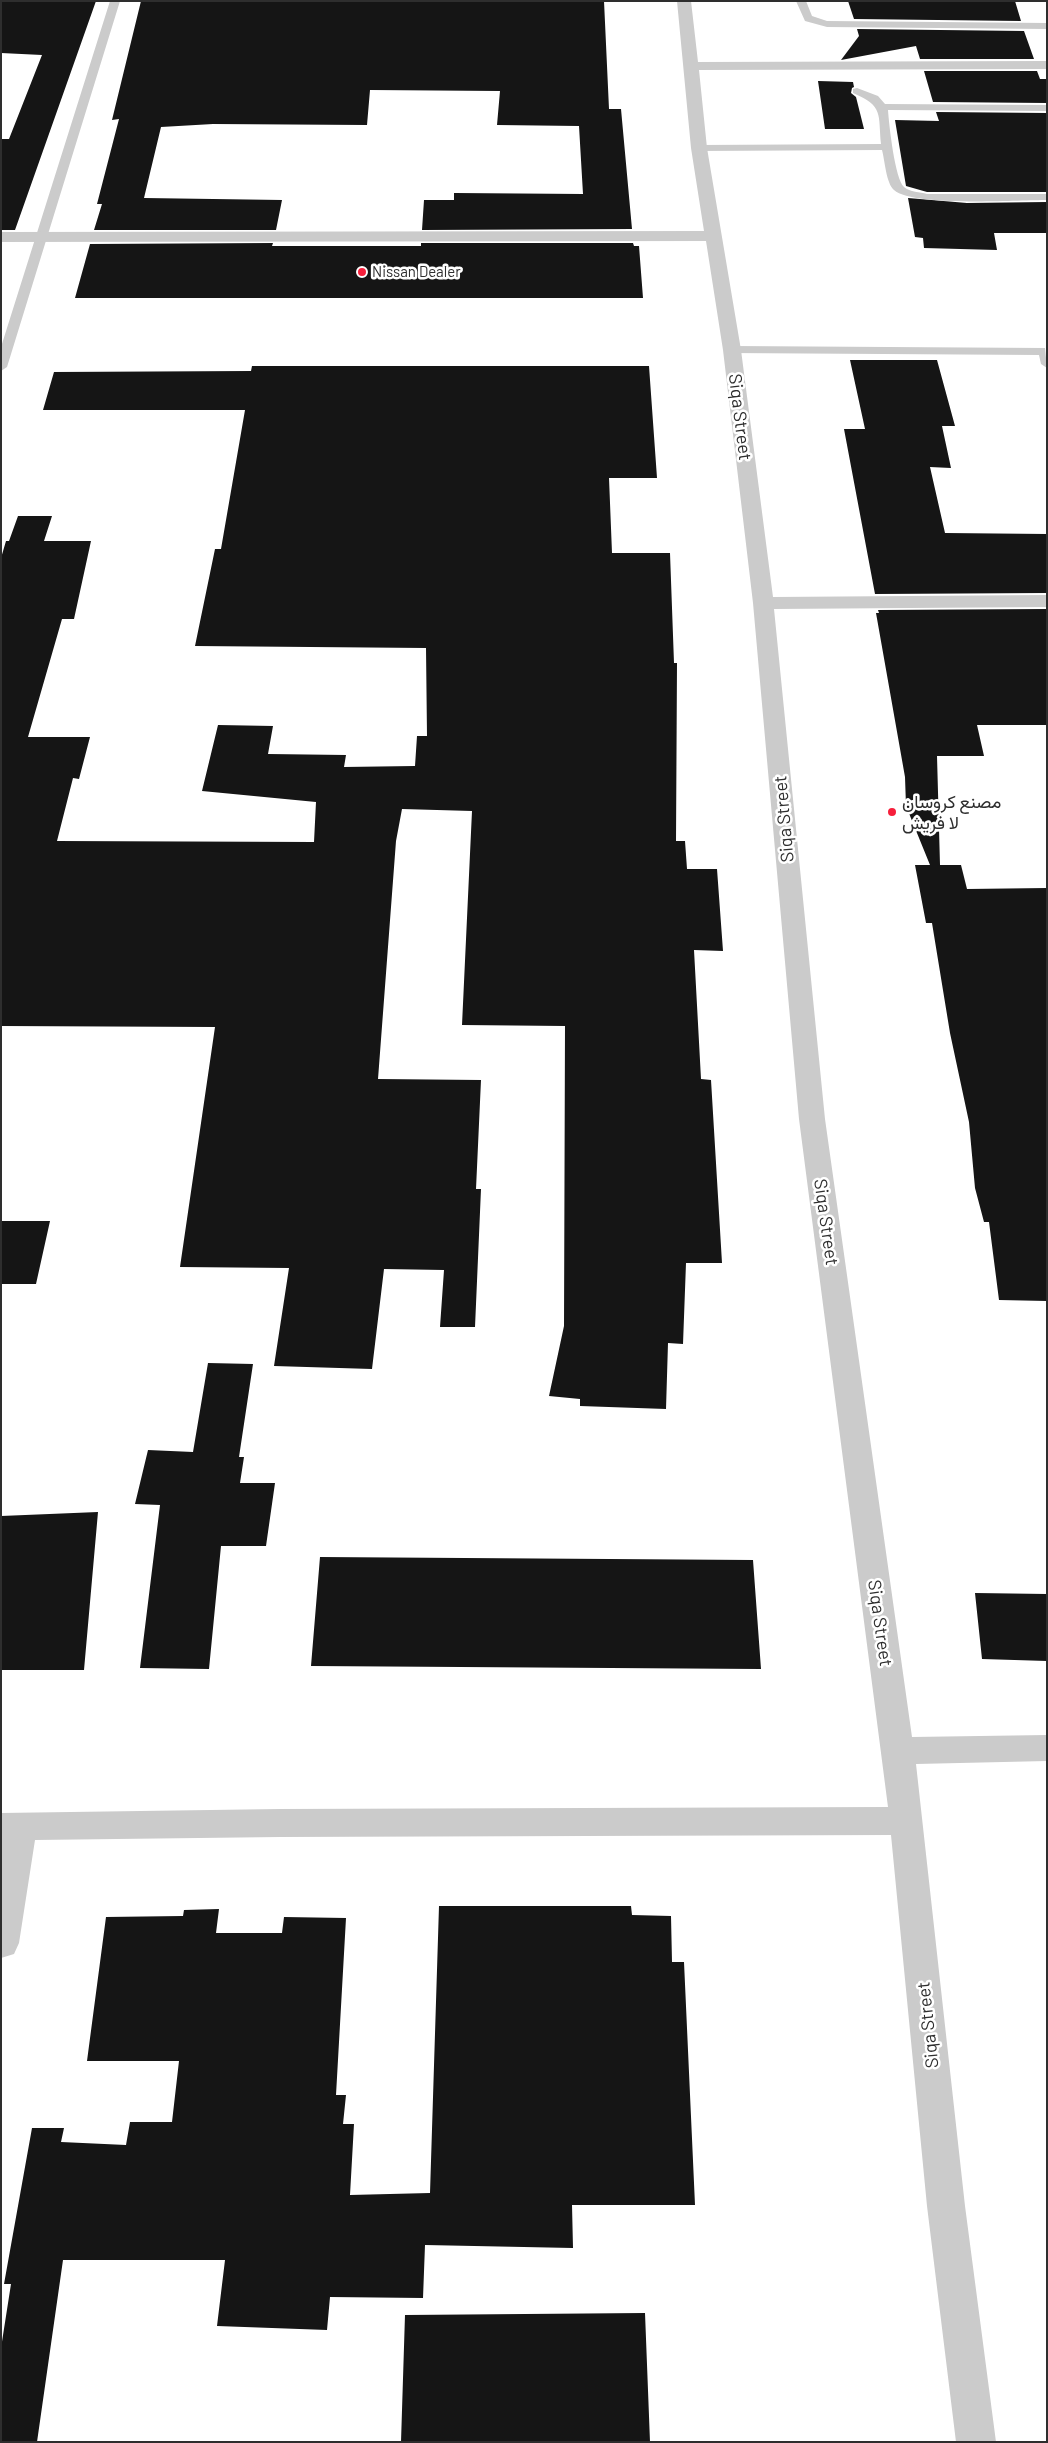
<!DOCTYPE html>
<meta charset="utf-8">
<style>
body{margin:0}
#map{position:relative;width:1048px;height:2443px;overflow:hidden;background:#fff;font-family:Barlow,sans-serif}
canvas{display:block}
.frame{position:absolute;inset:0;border:2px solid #2e2e2e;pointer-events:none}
</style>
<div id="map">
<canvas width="1048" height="2443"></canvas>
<div class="frame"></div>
</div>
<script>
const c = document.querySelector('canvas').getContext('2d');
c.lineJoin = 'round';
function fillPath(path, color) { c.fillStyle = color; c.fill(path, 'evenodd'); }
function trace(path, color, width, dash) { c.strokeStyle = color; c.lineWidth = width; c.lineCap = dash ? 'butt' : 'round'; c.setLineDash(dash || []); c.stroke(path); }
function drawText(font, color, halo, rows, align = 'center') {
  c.font = font + ' Barlow,Vazirmatn,sans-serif'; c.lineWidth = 5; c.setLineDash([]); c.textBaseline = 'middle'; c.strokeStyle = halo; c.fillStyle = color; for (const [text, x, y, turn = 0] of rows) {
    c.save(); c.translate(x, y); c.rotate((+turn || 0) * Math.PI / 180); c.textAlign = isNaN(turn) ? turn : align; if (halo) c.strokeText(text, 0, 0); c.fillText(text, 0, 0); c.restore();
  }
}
const building = new Path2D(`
 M 1,1 L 96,1 L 15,230 L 1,230 L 1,139 L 9,139 L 42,55 L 1,53 Z
 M 141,1 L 604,1 L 609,109 L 621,109 L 632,229 L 422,230 L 424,200 L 454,200 L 454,193 L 583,194 L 579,126 L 497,125 L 500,91 L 370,90 L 367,125 L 213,124 L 161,127 L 144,198 L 282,200 L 276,230 L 94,230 L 102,204 L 97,204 L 119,119 L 112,120 Z
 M 848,1 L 1015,1 L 1021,21 L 854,19 Z
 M 857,29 L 1024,31 L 1034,59 L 920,59 L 916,46 L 841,60 L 859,36 Z
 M 924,71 L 1037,71 L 1040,79 L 1047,79 L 1047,103 L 933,102 Z
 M 818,81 L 853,82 L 854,87 L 852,88 L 851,93 L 856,97 L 864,129 L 825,129 Z
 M 936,112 L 1047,113 L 1047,192 L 927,192 L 906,186 L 895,120 L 939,121 Z
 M 908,198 L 967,203 L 1047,202 L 1047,233 L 994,233 L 997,250 L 924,248 L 923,238 L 915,237 Z
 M 273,243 L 272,246 L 421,246 L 421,243 L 633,243 L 634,246 L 639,246 L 643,298 L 75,298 L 90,244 Z
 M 850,360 L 937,360 L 955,426 L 942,426 L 951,468 L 930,467 L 945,533 L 1047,534 L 1047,593 L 875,594 L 844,429 L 865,429 Z
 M 252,366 L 649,366 L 657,478 L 609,478 L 612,553 L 670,553 L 674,663 L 677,663 L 676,841 L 685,841 L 687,869 L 717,869 L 723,951 L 694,950 L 701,1079 L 711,1080 L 722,1263 L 686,1263 L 683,1344 L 668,1343 L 666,1409 L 580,1406 L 580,1399 L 549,1396 L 564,1326 L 565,1026 L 462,1025 L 472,811 L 402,809 L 396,841 L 378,1079 L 481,1080 L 476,1189 L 481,1189 L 475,1327 L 440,1327 L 444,1270 L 384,1269 L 372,1369 L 274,1366 L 289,1268 L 180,1267 L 215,1027 L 1,1026 L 1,558 L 6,541 L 9,541 L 18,516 L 52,516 L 44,541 L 91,541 L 74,619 L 62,619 L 28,737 L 90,737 L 79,779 L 73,778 L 57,841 L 314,842 L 316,802 L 202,791 L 218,725 L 273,726 L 268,754 L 346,755 L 344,767 L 415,766 L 417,736 L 427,736 L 426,648 L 195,646 L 215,549 L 221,549 L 245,410 L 43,410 L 54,372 L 251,371 Z
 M 1047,609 L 1047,725 L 977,725 L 984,756 L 937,756 L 940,865 L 961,865 L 967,889 L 1047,888 L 1047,1301 L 999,1300 L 989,1222 L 984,1222 L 975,1188 L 969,1122 L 950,1033 L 932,923 L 926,923 L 915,865 L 930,865 L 906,806 L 905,777 L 876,613 L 879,613 L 878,610 Z
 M 1,1221 L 50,1221 L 36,1284 L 1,1284 Z
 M 208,1363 L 253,1364 L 239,1457 L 244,1457 L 240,1483 L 275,1483 L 266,1546 L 221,1546 L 209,1669 L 140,1668 L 160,1505 L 135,1504 L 148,1450 L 193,1452 Z
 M 98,1512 L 84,1670 L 1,1670 L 1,1516 Z
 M 320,1557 L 753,1560 L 761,1669 L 311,1666 Z
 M 975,1593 L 1047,1594 L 1047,1661 L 982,1659 Z
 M 439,1906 L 631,1906 L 632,1915 L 671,1916 L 672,1962 L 684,1962 L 695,2205 L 572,2205 L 573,2248 L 425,2245 L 423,2298 L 330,2297 L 327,2330 L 217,2326 L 225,2260 L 63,2260 L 37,2442 L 1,2442 L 1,2348 L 11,2284 L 4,2284 L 32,2128 L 64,2128 L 61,2142 L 126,2145 L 130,2122 L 172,2122 L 179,2061 L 87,2061 L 106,1917 L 183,1916 L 184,1910 L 219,1909 L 216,1933 L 282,1933 L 284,1917 L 346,1918 L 336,2095 L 346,2095 L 343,2124 L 354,2124 L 350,2195 L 430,2193 Z
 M 645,2313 L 650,2442 L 401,2442 L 405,2315 Z`);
const service = new Path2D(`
 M 110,1 L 120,1 L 7,367 L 1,371 L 1,347 Z
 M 796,1 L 806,1 L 812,16 L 827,21 L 1047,23 L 1047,29 L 827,27 L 805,21 Z
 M 857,88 L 878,96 L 885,104 L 1047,105 L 1047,111 L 888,110 C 889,125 895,179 904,187 C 910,192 920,192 927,194 L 1047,194 L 1047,200 C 1018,200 913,207 894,190 C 886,183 885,161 882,150 L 699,151 L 694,148 L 699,145 L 881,144 C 878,114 884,106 853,93 L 853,89 Z
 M 732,346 L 1045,348 L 1047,368 L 1041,364 L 1039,355 L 728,353 L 726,350 L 728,347 Z`);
const minor = new Path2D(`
 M 677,1 L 691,1 L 698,62 L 1047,61 L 1047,69 L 699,70 L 707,148 L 741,350 L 773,597 L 1047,595 L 1047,607 L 774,609 L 825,1119 L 912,1737 L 1047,1735 L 1047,1761 L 916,1764 L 965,2206 L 996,2442 L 956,2442 L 927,2206 L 891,1835 L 280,1837 L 35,1840 L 19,1943 L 14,1954 L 1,1958 L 1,1813 L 280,1809 L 888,1807 L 799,1119 L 753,603 L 723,350 L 706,241 L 1,242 L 1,232 L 704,231 L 691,148 Z`);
const markers = [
 [362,272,5,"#f61f3b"],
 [892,812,5,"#f61f3b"]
];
const farPoinames = [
 ["Nissan Dealer",372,272]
];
const streetNames = [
 ["Siqa Street",740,417,83],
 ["Siqa Street",784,819,-95],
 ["Siqa Street",826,1222,82],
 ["Siqa Street",880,1623,82],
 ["Siqa Street",928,2025,-96]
];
const poiNames = [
 ["مصنع كروسان",902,802],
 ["لا فريش",902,823]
];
fillPath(building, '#151515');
fillPath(service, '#cbcbcb');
fillPath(minor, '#cbcbcb');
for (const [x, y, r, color] of markers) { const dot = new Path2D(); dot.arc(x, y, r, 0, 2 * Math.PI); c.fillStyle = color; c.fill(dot); trace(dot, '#fff', 2); }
drawText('15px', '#2e2e2e', '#fff', farPoinames, 'left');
drawText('18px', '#2e2e2e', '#fff', streetNames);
drawText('18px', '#2e2e2e', '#fff', poiNames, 'left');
</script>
